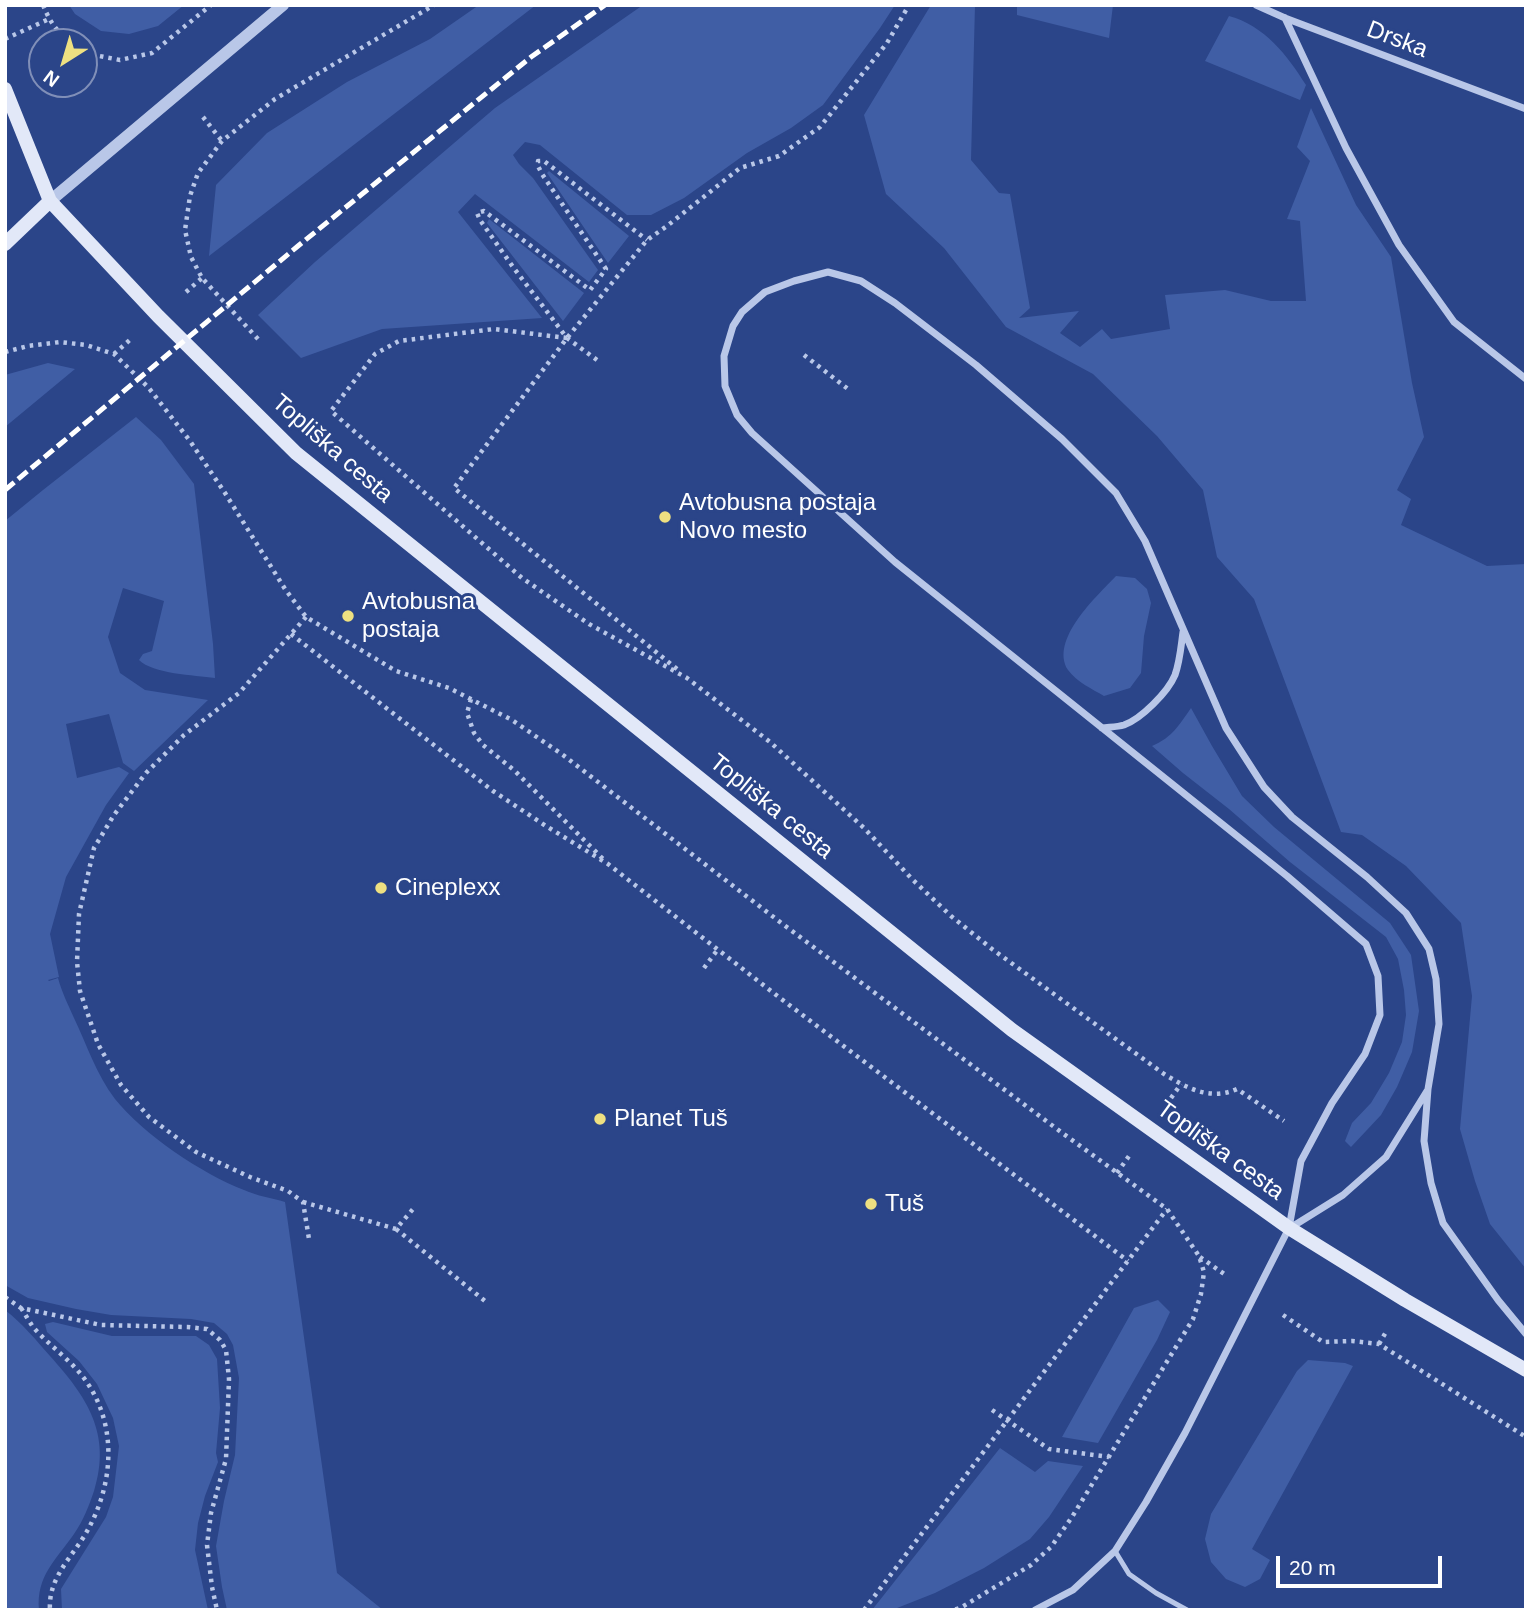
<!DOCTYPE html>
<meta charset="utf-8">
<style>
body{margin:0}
#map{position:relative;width:1531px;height:1615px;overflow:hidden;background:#2b4589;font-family:Helvetica,sans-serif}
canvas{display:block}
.frame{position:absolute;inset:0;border:7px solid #fff;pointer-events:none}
.north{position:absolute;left:28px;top:28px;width:70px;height:70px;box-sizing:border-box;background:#2b4589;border:2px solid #808fb8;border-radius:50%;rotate:217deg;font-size:19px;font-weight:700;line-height:28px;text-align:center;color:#fff}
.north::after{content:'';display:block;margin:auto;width:24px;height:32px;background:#eee081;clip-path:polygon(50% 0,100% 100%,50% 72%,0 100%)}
.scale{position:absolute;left:1276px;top:1556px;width:166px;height:32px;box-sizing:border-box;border:4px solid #fff;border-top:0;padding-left:9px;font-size:21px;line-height:24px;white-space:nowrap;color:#fff;-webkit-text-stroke:5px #2b4589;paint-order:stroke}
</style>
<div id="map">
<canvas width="1531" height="1615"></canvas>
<div class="frame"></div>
<div class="north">N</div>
<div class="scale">20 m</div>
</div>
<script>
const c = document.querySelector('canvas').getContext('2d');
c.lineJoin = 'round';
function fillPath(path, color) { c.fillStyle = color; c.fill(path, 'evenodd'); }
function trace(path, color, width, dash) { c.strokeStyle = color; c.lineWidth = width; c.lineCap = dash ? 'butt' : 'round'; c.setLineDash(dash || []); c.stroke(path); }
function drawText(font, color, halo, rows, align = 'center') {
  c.font = font + ' Helvetica,sans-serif'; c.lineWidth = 6; c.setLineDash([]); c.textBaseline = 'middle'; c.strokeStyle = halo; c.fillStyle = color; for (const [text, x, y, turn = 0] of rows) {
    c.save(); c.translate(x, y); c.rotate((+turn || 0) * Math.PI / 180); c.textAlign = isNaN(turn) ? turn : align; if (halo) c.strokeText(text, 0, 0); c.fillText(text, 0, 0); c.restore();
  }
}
const green = new Path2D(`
 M 69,5 L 184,5 L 158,26 L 129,34 L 101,31 L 75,14 Z
 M 479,5 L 536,5 L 209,256 L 216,185 L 267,133 L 347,82 L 430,39 Z
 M 643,5 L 895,5 L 880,28 L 823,105 L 791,128 L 747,153 L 684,198 L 651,215 L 627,215 L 540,145 L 525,142 L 513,155 L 519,164 L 533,178 L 598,270 L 589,282 L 475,194 L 458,212 L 542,318 L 382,329 L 301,358 L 258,315 L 315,262 L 495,108 Z
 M 931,5 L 975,5 L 971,160 L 999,193 L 1010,194 L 1030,308 L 1019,318 L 1079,311 L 1060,333 L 1080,347 L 1102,329 L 1111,339 L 1170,329 L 1165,295 L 1225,290 L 1271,301 L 1306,301 L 1300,221 L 1287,219 L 1310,161 L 1297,147 L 1311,108 L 1356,205 L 1391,257 L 1412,383 L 1424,437 L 1397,490 L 1411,499 L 1401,525 L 1487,566 L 1526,564 L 1526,1269 L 1490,1224 L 1475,1181 L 1460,1129 L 1472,996 L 1461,923 L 1406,866 L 1362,835 L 1341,832 L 1254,599 L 1217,557 L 1203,490 L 1157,436 L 1093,374 L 1006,327 L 944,248 L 886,194 L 864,115 Z
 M 1017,5 L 1113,5 L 1109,38 L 1017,15 Z
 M 1229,16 C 1265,26 1287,55 1306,85 L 1300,100 L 1205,61 Z
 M 549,171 L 629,236 L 608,263 L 547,173 Z
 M 489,219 L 584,293 L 563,321 L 487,223 Z
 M 48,363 L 75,369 L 5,427 L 5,375 Z
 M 136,417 L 161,440 L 194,484 L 213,644 L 215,678 C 194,675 153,674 139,660 L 143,654 L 152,651 L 164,601 L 123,588 L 108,637 L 120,673 L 145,690 L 208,700 L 134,771 L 123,763 L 109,714 L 66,724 L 77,778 L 119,767 L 129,773 L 106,805 L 66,877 L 50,934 L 59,977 L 48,980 L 49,981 L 58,978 C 62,993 68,1004 74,1018 C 87,1045 96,1074 115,1099 C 143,1134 202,1174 244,1190 C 257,1196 272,1198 285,1202 L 337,1573 L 383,1610 L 227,1610 L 222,1587 L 216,1546 L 224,1501 L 235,1455 L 239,1378 L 233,1345 L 227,1334 L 214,1323 L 191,1319 L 111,1315 L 76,1309 L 28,1298 L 5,1285 L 5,521 L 43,490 Z
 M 1116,576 L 1135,578 L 1147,589 L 1151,603 L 1144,636 L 1141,673 L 1130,688 L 1104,696 C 1092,689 1077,682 1068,670 C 1049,640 1097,596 1116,576 Z
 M 1191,708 L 1212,746 L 1242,796 L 1274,827 L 1390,923 L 1411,955 L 1419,1011 L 1412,1052 L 1397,1087 L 1381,1115 L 1351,1147 L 1345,1141 L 1352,1123 L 1371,1103 L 1389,1073 L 1402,1042 L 1406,1015 L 1404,990 L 1398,959 L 1386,937 L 1290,862 L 1229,809 L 1183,773 L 1152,746 C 1173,737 1179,725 1191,708 Z
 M 1158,1300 L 1170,1312 L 1157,1340 L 1098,1443 L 1062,1437 L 1134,1308 Z
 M 5,1310 C 22,1323 36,1340 50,1356 C 87,1397 112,1434 94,1491 C 89,1506 83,1521 74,1534 C 56,1560 36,1576 39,1610 L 5,1610 Z
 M 53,1322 L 112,1336 L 196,1336 L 209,1345 L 217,1359 L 220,1408 L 216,1453 L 218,1462 L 205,1496 L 198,1523 L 195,1550 L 208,1610 L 62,1610 L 61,1589 L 106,1517 L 113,1497 L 119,1446 L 113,1418 L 97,1384 L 79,1361 L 47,1332 L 45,1324 Z
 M 1308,1360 L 1345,1363 L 1353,1366 L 1252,1549 L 1270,1560 L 1260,1579 L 1245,1587 L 1226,1579 L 1211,1562 L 1205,1539 L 1211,1514 L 1297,1371 Z
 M 1000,1448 L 1035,1472 L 1048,1461 L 1083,1466 L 1049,1517 L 1030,1539 L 984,1568 L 935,1593 L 892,1610 L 872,1610 Z`);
const path = new Path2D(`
 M 43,5 C 49,20 57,33 71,42
 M 5,39 L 49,19
 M 84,51 L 89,54 L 120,60 L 152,53 L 211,5
 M 203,117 L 222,141
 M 186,292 L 202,278
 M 567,338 L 494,329 L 399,341 L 375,354 L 331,411 L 522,578 L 589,624 L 687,678 L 770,742 L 864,828 L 913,880 L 951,916 L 992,949 L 1164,1074 C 1187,1088 1210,1101 1237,1089 L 1284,1121
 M 258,339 L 202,278 L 191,257 L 185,230 L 190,196 L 198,173 L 222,141 L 275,99 L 434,5
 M 5,352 L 28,346 L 60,342 L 86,345 L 114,354 L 148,387 L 190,441 L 225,493 L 285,589 L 306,617 L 396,671 L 449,688 L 512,720 L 563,755 L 780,922 L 1061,1132 L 1167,1209 L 1199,1256 L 1204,1272 L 1201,1294 L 1193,1319 L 1072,1517 L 1051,1547 L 1031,1565 L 962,1607 L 954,1610
 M 114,354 L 132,338
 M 804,355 L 848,389
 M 597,360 L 567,338 L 513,267 L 480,220 L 477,213 L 484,211 L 590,290 L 606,269 L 542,174 L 538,166 L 538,161 L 544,161 L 647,240
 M 306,617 L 239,693 L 184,735 L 146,773 L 114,815 L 94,848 L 79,914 L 77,962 L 80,991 L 98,1044 L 121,1085 L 149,1117 L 196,1152 L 250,1177 L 288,1191 L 303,1202 L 309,1239
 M 291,634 L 493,791 L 546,826 L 608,864 L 780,998 L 1128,1261
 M 677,669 L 454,488 L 567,338 L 647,240 L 667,226 L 740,168 L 779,156 L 820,127 L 887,43 L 909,5
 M 471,699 L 467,713 L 474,733 L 483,745 L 515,771 L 603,859
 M 704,968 L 718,949
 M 1171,1098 L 1181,1084
 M 1117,1173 L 1129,1156
 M 303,1202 L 396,1229 L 413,1209
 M 396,1229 L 485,1301
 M 1200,1257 L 1227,1276
 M 5,1297 L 21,1308 L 101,1325 L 187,1327 L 207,1329 L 220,1340 L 226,1350 L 229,1379 L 226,1459 L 211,1513 L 207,1545 L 212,1587 L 217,1610
 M 21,1308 C 25,1314 29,1321 33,1327 C 47,1343 65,1356 79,1372 C 120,1420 115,1487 83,1538 C 68,1561 48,1581 50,1610
 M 1283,1315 L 1323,1342 L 1352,1341 L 1379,1344 L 1526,1437
 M 1379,1344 L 1386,1332
 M 992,1410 L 1049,1449 L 1109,1457
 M 864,1610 L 1167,1209`);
const service = new Path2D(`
 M 1115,1551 L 1129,1574 L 1156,1593 L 1187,1610`);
const minor = new Path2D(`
 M 1256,5 L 1285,18 L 1526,109
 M 1285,18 L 1346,148 L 1399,245 L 1454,322 L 1526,379
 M 1102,728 C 1109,727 1117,727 1124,725 C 1141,719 1168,692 1175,675 C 1180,661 1181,646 1183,632
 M 1290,1228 L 1343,1195 L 1386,1157 L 1427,1091
 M 1035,1610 L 1073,1590 L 1115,1551 L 1146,1502 L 1185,1433 L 1289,1228 L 1301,1161 L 1332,1103 L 1365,1054 L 1380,1015 L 1378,976 L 1366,944 L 1287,876 L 895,562 L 752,433 L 737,415 L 725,386 L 724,356 L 733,326 L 742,312 L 765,292 L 794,281 L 828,272 L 861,281 L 895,303 L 976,365 L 1062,439 L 1116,493 L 1145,541 L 1226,728 L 1264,787 L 1292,817 L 1367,877 L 1406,913 L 1429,949 L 1436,979 L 1439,1024 L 1428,1089 L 1424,1141 L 1431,1183 L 1443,1223 L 1498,1300 L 1526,1334`);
const tertiary = new Path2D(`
 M 50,201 L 283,5`);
const secondary = new Path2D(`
 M 5,89 L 50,201 L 158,316 L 296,453 L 1012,1030 L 1289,1228 L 1405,1300 L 1526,1370
 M 5,244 L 50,201`);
const rail = new Path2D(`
 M 5,490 L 298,246 L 531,57 L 605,5`);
const markers = [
 [665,517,7,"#eee081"],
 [348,616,7,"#eee081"],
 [381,888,7,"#eee081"],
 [600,1119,7,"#eee081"],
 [871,1204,7,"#eee081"]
];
const streetNames = [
 ["Drska",1397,40,21],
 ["Topliška cesta",332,449,41],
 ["Topliška cesta",771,807,39],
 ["Topliška cesta",1220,1151,36]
];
const poiNames = [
 ["Avtobusna postaja",679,503],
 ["Novo mesto",679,531],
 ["Avtobusna",362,602],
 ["postaja",362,630],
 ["Cineplexx",395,888],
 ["Planet Tuš",614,1119],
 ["Tuš",885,1204]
];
fillPath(green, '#405ea5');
trace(path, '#b9c7e8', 4.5, [3.5, 5]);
trace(service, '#b9c7e8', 5);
trace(minor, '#b9c7e8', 7);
trace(tertiary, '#b9c7e8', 12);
trace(secondary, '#e2e8f8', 14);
trace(rail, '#fff', 5, [12, 5]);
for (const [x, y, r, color] of markers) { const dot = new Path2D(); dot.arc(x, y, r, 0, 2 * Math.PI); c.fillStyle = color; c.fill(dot); trace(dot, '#2b4589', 2.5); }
drawText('24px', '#fff', '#2b4589', streetNames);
drawText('24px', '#fff', '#2b4589', poiNames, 'left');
</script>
